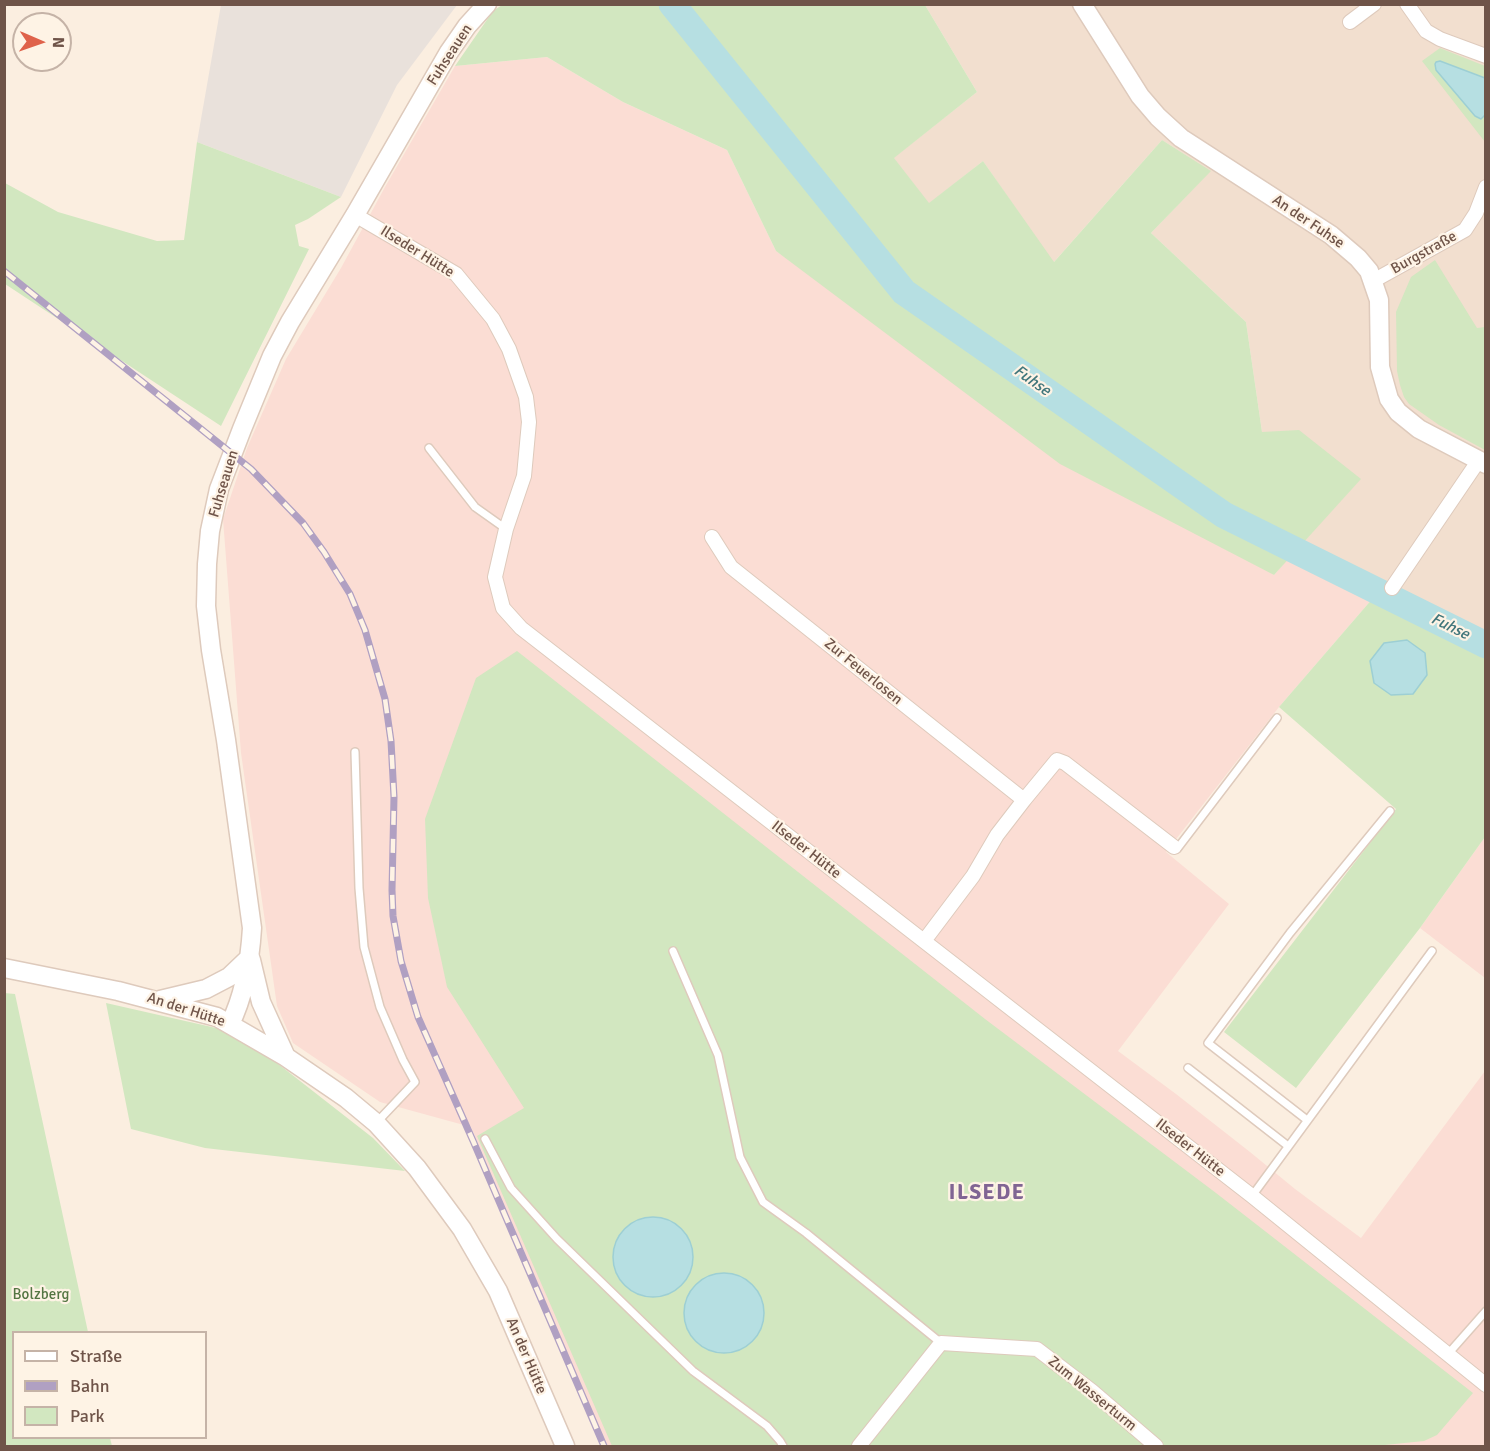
<!DOCTYPE html>
<meta charset="utf-8">
<style>
body{margin:0}
#map{position:relative;width:1490px;height:1451px;overflow:hidden;background:#fbeee0;font-family:Signika,sans-serif}
canvas{display:block}
.frame{position:absolute;inset:0;border:6px solid #6f5449;pointer-events:none}
.legend{position:absolute;left:12px;top:1331px;width:195px;height:108px;box-sizing:border-box;background:#fef3e5;border:2px solid #c5b3a7;margin:0;padding:8px 10px;list-style:none;font-size:18px;color:#6f5449}
.legend li{display:flex;align-items:center;gap:12px;height:30px}
.legend b{width:30px;border:2px solid #c5b3a7}
.north{position:absolute;left:12px;top:12px;width:60px;height:60px;box-sizing:border-box;background:#fef3e5;border:2px solid #c5b3a7;border-radius:50%;rotate:92deg;font-size:16px;font-weight:700;line-height:24px;text-align:center;color:#6f5449}
.north::after{content:'';display:block;margin:auto;width:21px;height:27px;background:#df624a;clip-path:polygon(50% 0,100% 100%,50% 72%,0 100%)}
</style>
<div id="map">
<canvas width="1490" height="1451"></canvas>
<div class="frame"></div>
<ul class="legend">
<li><b style="height:8px;background:#fff"></b>Straße</li>
<li><b style="height:8px;background:#b0a0c2"></b>Bahn</li>
<li><b style="height:16px;background:#d2e7c0"></b>Park</li>
</ul>
<div class="north">N</div>
</div>
<script>
const c = document.querySelector('canvas').getContext('2d');
c.lineJoin = 'round';
function fillPath(path, color) { c.fillStyle = color; c.fill(path, 'evenodd'); }
function trace(path, color, width, dash) { c.strokeStyle = color; c.lineWidth = width; c.lineCap = dash ? 'butt' : 'round'; c.setLineDash(dash || []); c.stroke(path); }
function drawText(font, color, halo, rows, align = 'center') {
  c.font = font + ' Signika,sans-serif'; c.lineWidth = 4.5; c.setLineDash([]); c.textBaseline = 'middle'; c.strokeStyle = halo; c.fillStyle = color; for (const [text, x, y, turn = 0] of rows) {
    c.save(); c.translate(x, y); c.rotate((+turn || 0) * Math.PI / 180); c.textAlign = isNaN(turn) ? turn : align; if (halo) c.strokeText(text, 0, 0); c.fillText(text, 0, 0); c.restore();
  }
}
const residential = new Path2D(`
 M 925,5 L 1485,5 L 1485,650 L 1373,598 L 1289,557 L 1360,479 L 1262,432 L 1246,322 L 1151,233 L 1210,171 L 1162,140 L 1053,263 L 983,161 L 929,204 L 893,158 L 977,92 Z`);
const commercial = new Path2D(`
 M 547,57 L 623,102 L 727,150 L 776,251 L 1274,575 L 1289,557 L 1373,598 L 1279,707 L 1166,852 L 1229,904 L 1118,1051 L 1176,1094 L 1250,1152 L 1295,1189 L 1361,1238 L 1485,1071 L 1485,1446 L 605,1446 L 533,1272 L 471,1127 L 380,1102 L 293,1043 L 277,1006 L 241,753 L 223,519 L 247,448 L 286,359 L 341,268 L 385,187 L 455,66 Z
 M 1485,837 L 1485,978 L 1420,928 Z`);
const industrial = new Path2D(`
 M 221,5 L 221,4 L 457,5 L 397,85 L 341,197 L 197,142 Z`);
const green = new Path2D(`
 M 502,5 L 925,5 L 977,92 L 894,158 L 929,203 L 983,161 L 1054,262 L 1162,140 L 1211,171 L 1151,233 L 1246,322 L 1262,432 L 1299,430 L 1361,479 L 1274,575 L 1060,464 L 776,251 L 727,150 L 623,102 L 547,57 L 455,66 L 493,11 Z
 M 1440,48 L 1485,66 L 1485,142 L 1422,61 Z
 M 197,142 L 341,197 L 308,219 L 295,225 L 299,246 L 309,249 L 221,426 L 5,284 L 5,183 L 58,212 L 157,241 L 184,240 Z
 M 1435,260 L 1477,328 L 1485,327 L 1485,450 L 1439,425 L 1409,404 L 1404,397 L 1400,385 L 1397,371 L 1396,312 L 1411,277 Z
 M 1373,598 L 1485,650 L 1485,837 L 1420,928 L 1296,1088 L 1224,1032 L 1396,809 L 1279,707 Z
 M 517,651 L 985,1019 L 1216,1193 L 1473,1393 L 1437,1435 L 1424,1441 L 1375,1446 L 612,1446 L 477,1136 L 524,1108 L 447,987 L 428,898 L 425,819 L 476,678 Z
 M 4,993 L 15,994 L 88,1332 L 14,1332 L 14,1438 L 110,1438 L 112,1446 L 5,1446 Z
 M 106,1003 L 225,1030 L 245,1038 L 373,1138 L 405,1171 L 205,1148 L 131,1129 Z`);
const water = new Path2D(`
 M 1440,61 L 1485,78 L 1485,115 L 1481,119 L 1475,116 L 1436,70 L 1435,64 L 1436,62 Z
 M 1407,640 L 1425,653 L 1427,675 L 1413,694 L 1391,695 L 1374,683 L 1370,661 L 1384,643 Z
 M613 1257a40 40 0 1 1 80 0a40 40 0 1 1-80 0Z
 M684 1313a40 40 0 1 1 80 0a40 40 0 1 1-80 0Z`);
const river = new Path2D(`
 M 672,4 L 904,292 L 1224,515 L 1486,645`);
const service = new Path2D(`
 M 429,448 L 475,507 L 506,529
 M 355,752 L 359,888 L 364,947 L 380,1007 L 403,1060 L 415,1082 L 378,1121
 M 1175,847 L 1177,849 L 1277,718
 M 673,951 L 718,1055 L 740,1157 L 763,1202 L 806,1233 L 941,1343
 M 1188,1068 L 1288,1146
 M 1307,1120 L 1208,1043 L 1290,933 L 1390,811
 M 485,1139 L 511,1188 L 557,1239 L 693,1371 L 767,1426 L 780,1441 L 783,1446
 M 1252,1196 L 1432,951
 M 1448,1354 L 1486,1311`);
const minor = new Path2D(`
 M 1407,4 L 1426,31 L 1440,39 L 1486,56
 M 1350,22 L 1374,4
 M 355,215 L 456,274 L 493,319 L 509,349 L 526,397 L 529,422 L 524,476 L 506,529 L 495,577 L 503,608 L 521,628 L 1252,1196 L 1486,1385
 M 1373,281 L 1465,230 L 1476,213 L 1486,187
 M 712,537 L 731,567 L 1024,800 L 997,835 L 973,876 L 924,941
 M 1392,588 L 1479,460
 M 1024,800 L 1057,760 L 1065,763 L 1174,847
 M 859,1446 L 941,1343 L 1037,1349 L 1092,1391 L 1156,1446`);
const tertiary = new Path2D(`
 M 1082,4 L 1140,96 L 1158,117 L 1181,138 L 1331,235 L 1358,258 L 1369,271 L 1379,300 L 1380,367 L 1389,399 L 1398,412 L 1419,429 L 1486,464
 M 251,960 L 261,1002 L 286,1057
 M 4,968 L 118,991 L 217,1017 L 286,1057 L 346,1098 L 376,1123 L 417,1168 L 462,1229 L 498,1291 L 565,1446
 M 160,1000 L 206,989 L 229,977 L 250,957
 M 230,1024 C 245,994 250,961 252,928 L 226,740 L 211,650 L 206,606 L 207,564 L 210,531 L 219,489 L 242,429 L 272,356 L 290,322 L 355,215 L 449,52 L 467,26 L 487,4`);
const rail = new Path2D(`
 M 4,271 L 251,469 L 303,523 L 324,552 L 350,594 L 365,630 L 385,699 L 391,741 L 394,797 L 392,890 L 393,916 L 401,961 L 418,1017 L 474,1143 L 604,1446`);
const streetNames = [
 ["Fuhseauen",450,55,-57],
 ["An der Fuhse",1308,222,34],
 ["Ilseder Hütte",417,252,32],
 ["Burgstraße",1424,253,-29],
 ["Fuhseauen",224,484,-73],
 ["Zur Feuerlosen",863,672,39],
 ["Ilseder Hütte",806,850,38],
 ["An der Hütte",186,1010,18],
 ["Ilseder Hütte",1190,1148,38],
 ["An der Hütte",526,1356,67],
 ["Zum Wasserturm",1092,1394,39]
];
const parkNames = [
 ["Bolzberg",41,1295]
];
const waterNames = [
 ["Fuhse",1032,381,35],
 ["Fuhse",1450,627,26]
];
const districtNames = [
 ["ILSEDE",987,1193]
];
fillPath(residential, '#f2dfcf');
fillPath(commercial, '#fbddd4');
fillPath(industrial, '#e9e1db');
fillPath(green, '#d2e7c0');
fillPath(water, '#b6dfe2');
trace(water, '#9dcfd4', 1.5);
trace(river, '#b6dfe2', 27);
trace(service, '#decabc', 10);
trace(minor, '#decabc', 16);
trace(tertiary, '#decabc', 21);
trace(service, '#fff', 7);
trace(minor, '#fff', 14);
trace(tertiary, '#fff', 18);
trace(rail, '#b0a0c2', 7);
trace(rail, '#fef3e5', 4.5, [14]);
drawText('15px', '#6f5449', '#fef3e5', streetNames);
drawText('15px', '#547542', '#fef3e5', parkNames);
drawText('italic 16px', '#41767b', '#fef3e5', waterNames);
c.letterSpacing = '1.5px';
drawText('bold 21px', '#806593', '#fef3e5', districtNames);
c.letterSpacing = '0px';
</script>
